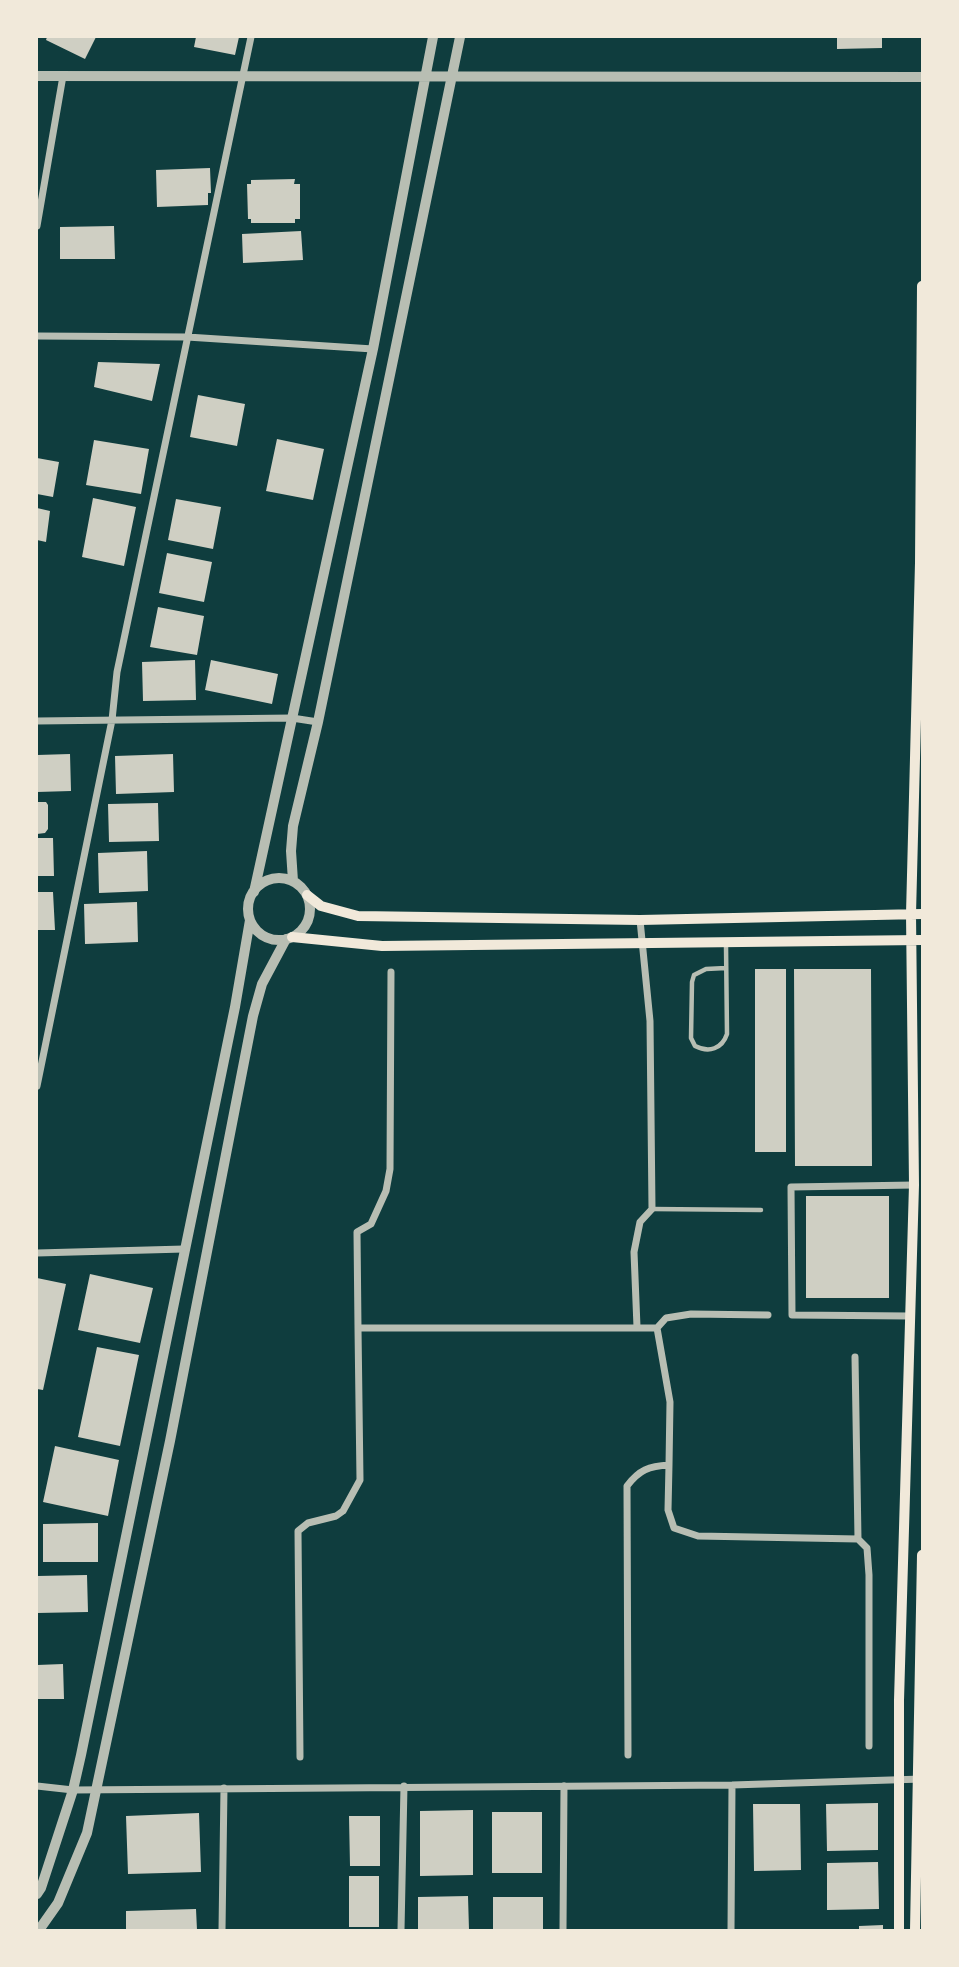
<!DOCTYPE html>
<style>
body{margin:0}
#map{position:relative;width:959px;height:1967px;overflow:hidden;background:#0f3d3e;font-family:Jost,sans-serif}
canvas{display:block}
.frame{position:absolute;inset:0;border:38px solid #f1e9da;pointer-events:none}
</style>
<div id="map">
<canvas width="959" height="1967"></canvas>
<div class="frame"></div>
</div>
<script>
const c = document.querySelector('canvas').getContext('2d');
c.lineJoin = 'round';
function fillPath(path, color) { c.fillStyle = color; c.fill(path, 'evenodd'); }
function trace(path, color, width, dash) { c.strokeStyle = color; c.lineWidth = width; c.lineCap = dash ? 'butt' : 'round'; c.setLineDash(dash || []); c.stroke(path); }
const building = new Path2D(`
 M 47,37 L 96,37 L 85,59 L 46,40 Z
 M 196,37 L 239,37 L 235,55 L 194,47 Z
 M 837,37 L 882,37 L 882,48 L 837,49 Z
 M 210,168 L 211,193 L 208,193 L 208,205 L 157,207 L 156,170 Z
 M 295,179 L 294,184 L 300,184 L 300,219 L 295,219 L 295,223 L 251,223 L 251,219 L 248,219 L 247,184 L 251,184 L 251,180 Z
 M 114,226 L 115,259 L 60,259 L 60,227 Z
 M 301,231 L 303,260 L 243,263 L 242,234 Z
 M 98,362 L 160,364 L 152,401 L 94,387 Z
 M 198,395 L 245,404 L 237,446 L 190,437 Z
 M 277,439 L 324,449 L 313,500 L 266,491 Z
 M 94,440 L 149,449 L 141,494 L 86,485 Z
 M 37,458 L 59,462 L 53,497 L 37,494 Z
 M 93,498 L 136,507 L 124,566 L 82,557 Z
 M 176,499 L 221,507 L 213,549 L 168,540 Z
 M 37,508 L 50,511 L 46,542 L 37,540 Z
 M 167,553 L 212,562 L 204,602 L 159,593 Z
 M 158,607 L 204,616 L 197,655 L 150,647 Z
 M 195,660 L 196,700 L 143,701 L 142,662 Z
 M 211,660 L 278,674 L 272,704 L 205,690 Z
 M 70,754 L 71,791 L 37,792 L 37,755 Z
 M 173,754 L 174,792 L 116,794 L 115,756 Z
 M 37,802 L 46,802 L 48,805 L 48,829 L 45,833 L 37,834 Z
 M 158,803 L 159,841 L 109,842 L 108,804 Z
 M 37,838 L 53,838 L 54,876 L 37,876 Z
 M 147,851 L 148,891 L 99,893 L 98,853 Z
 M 37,892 L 53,892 L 55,930 L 37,930 Z
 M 137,902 L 138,942 L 85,944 L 84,904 Z
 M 755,969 L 786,969 L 786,1152 L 755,1152 Z
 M 794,969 L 871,969 L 872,1166 L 795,1166 Z
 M 806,1196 L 889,1196 L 889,1298 L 806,1298 Z
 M 90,1274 L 153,1288 L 140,1343 L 78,1330 Z
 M 37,1278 L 66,1284 L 43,1390 L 37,1389 Z
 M 97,1347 L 139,1355 L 120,1446 L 78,1437 Z
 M 55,1446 L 119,1460 L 108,1516 L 43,1502 Z
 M 98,1523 L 98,1562 L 43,1562 L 43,1524 Z
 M 87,1575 L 88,1612 L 37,1613 L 37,1576 Z
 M 63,1664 L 64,1699 L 37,1699 L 37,1665 Z
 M 878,1803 L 878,1850 L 827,1851 L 826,1804 Z
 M 753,1804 L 800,1804 L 801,1870 L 754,1871 Z
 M 473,1810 L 473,1875 L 420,1876 L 420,1811 Z
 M 492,1812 L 542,1812 L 542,1873 L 492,1873 Z
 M 199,1813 L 201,1872 L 128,1874 L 126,1816 Z
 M 349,1816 L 380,1816 L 380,1866 L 350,1866 Z
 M 878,1862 L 879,1909 L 827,1910 L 827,1863 Z
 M 349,1876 L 379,1876 L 379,1927 L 349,1927 Z
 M 468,1896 L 469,1930 L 418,1930 L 418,1897 Z
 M 493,1897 L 543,1897 L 543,1930 L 493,1930 Z
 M 196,1909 L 197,1930 L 126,1930 L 126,1911 Z
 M 883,1925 L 883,1930 L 859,1930 L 859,1926 Z`);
const service = new Path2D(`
 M 726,945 L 727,1034 C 722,1049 709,1053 695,1046 L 691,1038 L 692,982 L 694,975 L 706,969 L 726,968
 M 652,1209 L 761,1210`);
const minor = new Path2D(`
 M 37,226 L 63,76
 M 37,336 L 187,337 L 373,349
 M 37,721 L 292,718 L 318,722
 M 37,1086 L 112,720 L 117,672 L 251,37
 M 37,1253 L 184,1249
 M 909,1316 L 792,1315 L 791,1187 L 914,1185
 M 637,1327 L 634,1252 L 640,1222 L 652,1209 L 650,1021 L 640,920
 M 358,1328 L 357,1232 L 371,1224 L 386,1191 L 390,1169 L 391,972
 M 669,1465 L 668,1510 L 674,1528 L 698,1536 L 858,1539 L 855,1357
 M 858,1539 L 867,1548 L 869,1575 L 869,1746
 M 628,1755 L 627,1486 C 639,1470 649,1466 669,1465 L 670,1402 L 657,1328
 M 300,1757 L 298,1531 L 308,1523 L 336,1516 L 343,1511 L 360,1480 L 358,1328 L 657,1328 L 666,1318 L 691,1314 L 768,1315
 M 37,1786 L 73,1790 L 732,1785 L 922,1779
 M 222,1930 L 224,1788
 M 401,1930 L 404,1786
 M 563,1930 L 564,1786
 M 731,1930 L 732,1785`);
const tertiary = new Path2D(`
 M 37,76 L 922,77
 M248 909a31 31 0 1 1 62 0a31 31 0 1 1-62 0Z
 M 293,881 L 291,851 L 293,826 L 318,722 L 460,37
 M 254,892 L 373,349 L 433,37
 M 37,1894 L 41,1888 L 73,1790 L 81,1755 L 235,1007 L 250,920
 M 39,1930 L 58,1903 L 87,1833 L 170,1441 L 253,1016 L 262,984 L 286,939`);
const secondary = new Path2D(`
 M 307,895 L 321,906 L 358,916 L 640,920 L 922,914
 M 292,937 L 382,946 L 922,940
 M 899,1930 L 899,1700 L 914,1185 L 911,914 L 920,563 L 922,286
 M 915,1930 L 922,1555`);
fillPath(building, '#cfcfc3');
trace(service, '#b8beb3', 4.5);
trace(minor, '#b8beb3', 7);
trace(tertiary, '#b8beb3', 10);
trace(secondary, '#f1e9da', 10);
</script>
